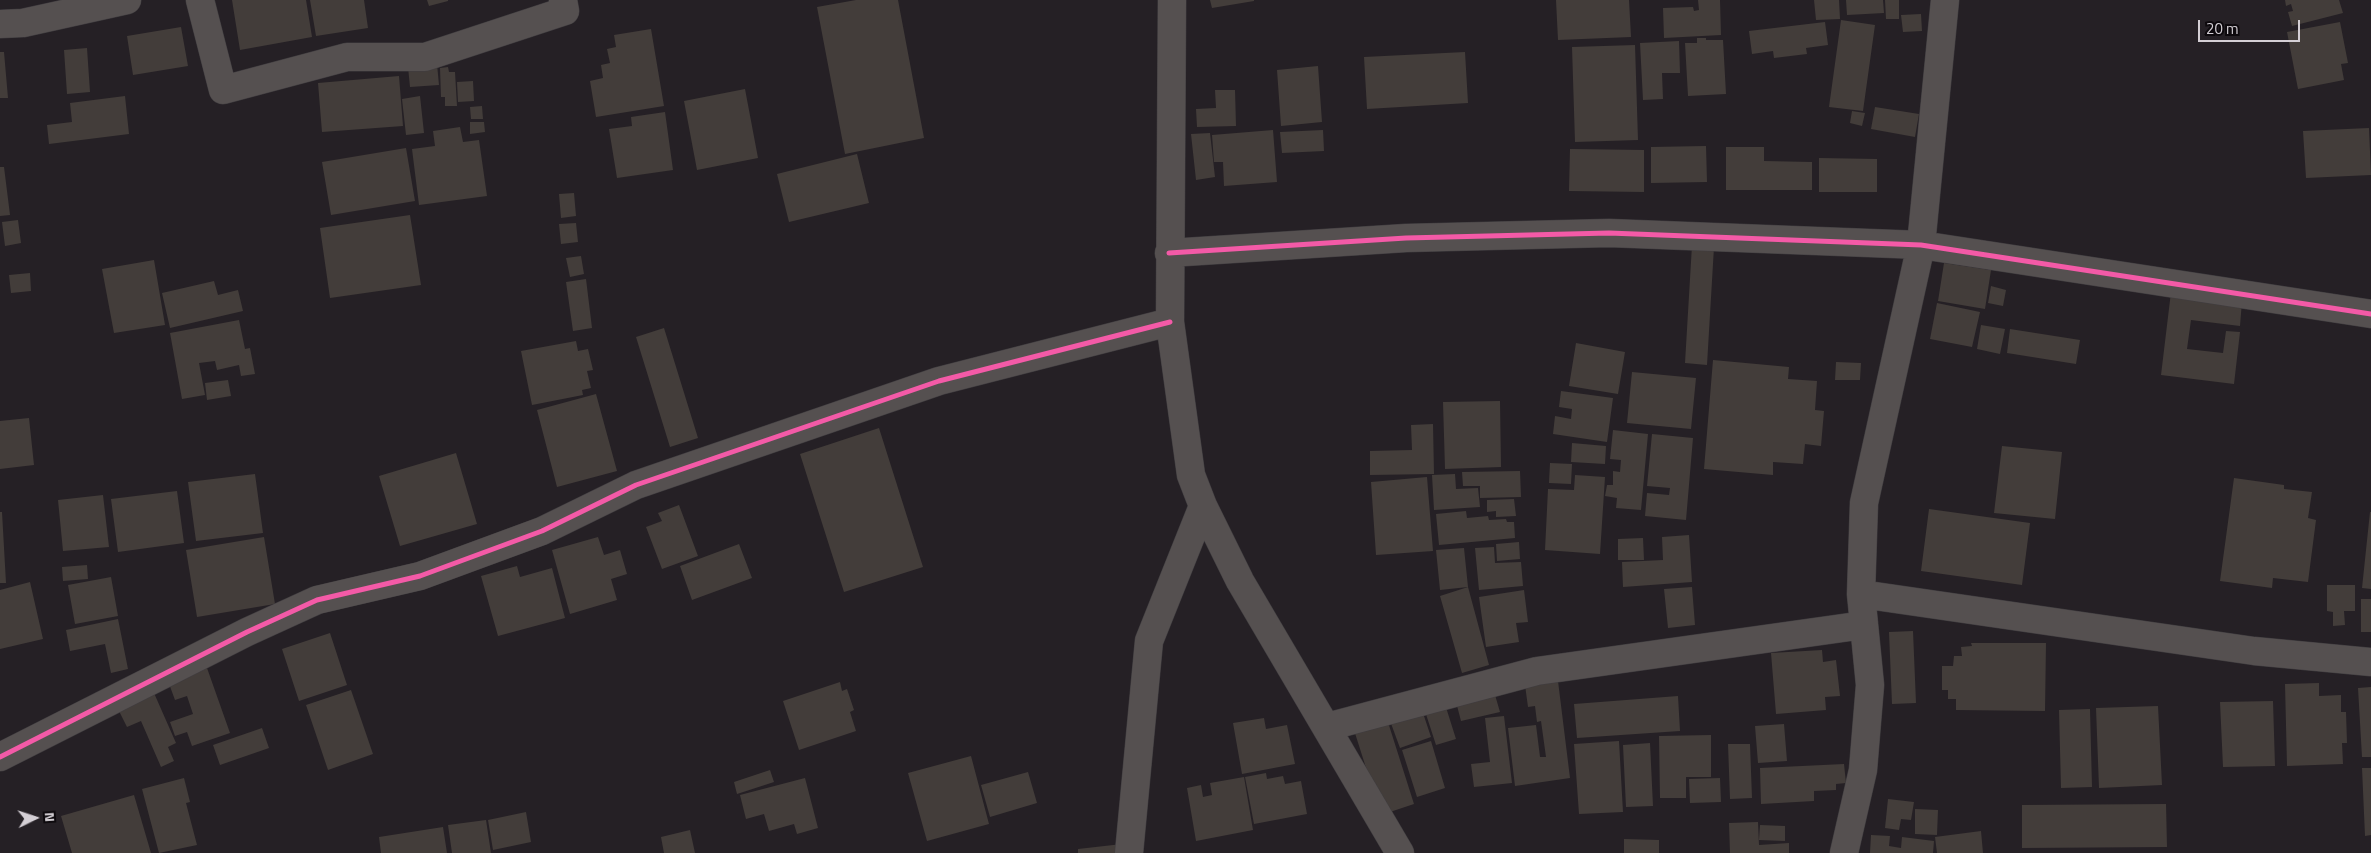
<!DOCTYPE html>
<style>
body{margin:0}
#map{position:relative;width:2371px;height:853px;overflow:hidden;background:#252025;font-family:"Titillium Web",sans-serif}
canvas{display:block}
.north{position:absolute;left:10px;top:793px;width:50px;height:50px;-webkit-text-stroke:4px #0d090d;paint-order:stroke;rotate:86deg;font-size:14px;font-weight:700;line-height:20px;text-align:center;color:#d4cfd5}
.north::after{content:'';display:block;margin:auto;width:18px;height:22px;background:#d4cfd5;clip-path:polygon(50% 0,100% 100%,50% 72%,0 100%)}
.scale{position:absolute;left:2198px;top:20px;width:102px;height:22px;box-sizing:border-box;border:2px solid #d4cfd5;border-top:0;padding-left:6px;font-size:15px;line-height:18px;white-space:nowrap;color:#d4cfd5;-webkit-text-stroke:4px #0d090d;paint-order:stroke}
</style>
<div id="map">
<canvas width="2371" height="853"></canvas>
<div class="north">N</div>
<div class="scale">20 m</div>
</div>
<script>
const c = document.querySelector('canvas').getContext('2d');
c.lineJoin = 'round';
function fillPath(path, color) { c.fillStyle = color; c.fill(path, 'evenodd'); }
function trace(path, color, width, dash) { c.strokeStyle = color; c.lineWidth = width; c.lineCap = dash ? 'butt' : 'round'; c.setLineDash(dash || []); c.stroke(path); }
const building = new Path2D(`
 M 232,0 L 306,0 L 312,37 L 240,50 Z
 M 310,0 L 364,0 L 368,28 L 316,36 Z
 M 427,0 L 448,0 L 448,1 L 429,6 Z
 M 856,0 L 898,0 L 924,138 L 845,154 L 817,7 Z
 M 1210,0 L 1254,0 L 1254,1 L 1212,8 Z
 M 1556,0 L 1629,0 L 1631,37 L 1558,40 Z
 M 1698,0 L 1720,0 L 1721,35 L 1664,38 L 1663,8 L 1693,7 L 1694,11 L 1699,10 Z
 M 1814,0 L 1839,0 L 1840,19 L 1816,20 Z
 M 1846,0 L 1883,0 L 1884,13 L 1847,15 Z
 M 1885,0 L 1899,0 L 1899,19 L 1886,19 Z
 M 2285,0 L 2339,0 L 2343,13 L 2292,26 L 2288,12 L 2293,11 L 2291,4 L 2286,6 Z
 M 1921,14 L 1922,31 L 1903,32 L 1901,15 Z
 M 1841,20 L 1875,25 L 1863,111 L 1829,107 Z
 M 1825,22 L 1828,45 L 1806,48 L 1807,54 L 1774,58 L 1773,51 L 1752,54 L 1749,31 Z
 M 2340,22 L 2348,63 L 2341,64 L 2344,80 L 2298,89 L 2287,32 Z
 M 181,27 L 188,66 L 133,75 L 127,36 Z
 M 651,29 L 664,106 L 596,117 L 590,81 L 603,78 L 601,65 L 610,63 L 607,49 L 616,47 L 614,35 Z
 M 1697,38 L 1706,38 L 1706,40 L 1723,40 L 1726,94 L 1688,96 L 1685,43 L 1697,43 Z
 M 1679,41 L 1680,73 L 1662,73 L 1663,99 L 1643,100 L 1640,43 Z
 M 1635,45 L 1638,140 L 1575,142 L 1572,47 Z
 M 87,48 L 90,92 L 67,94 L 64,50 Z
 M 0,52 L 4,52 L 8,98 L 0,98 Z
 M 1465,52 L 1468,103 L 1367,109 L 1364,57 Z
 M 437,64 L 439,85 L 410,87 L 408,67 Z
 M 1318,66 L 1322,122 L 1281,126 L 1277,70 Z
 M 448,67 L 449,72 L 455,72 L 457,106 L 445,106 L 445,97 L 441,97 L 440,68 Z
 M 399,76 L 403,126 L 322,132 L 318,83 Z
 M 473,81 L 474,101 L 458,102 L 457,82 Z
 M 745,89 L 758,158 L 697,170 L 684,101 Z
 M 1215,90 L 1235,90 L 1236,126 L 1197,127 L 1196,109 L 1216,108 Z
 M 125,96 L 129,134 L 49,144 L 47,125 L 72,122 L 70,103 Z
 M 420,96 L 424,133 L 406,135 L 402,99 Z
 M 482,106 L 483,119 L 471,119 L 470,107 Z
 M 1875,107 L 1919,114 L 1915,137 L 1871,129 Z
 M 1852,111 L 1865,113 L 1862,126 L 1850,123 Z
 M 665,112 L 673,170 L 617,178 L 609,129 L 632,126 L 631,117 Z
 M 470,122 L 484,122 L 485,132 L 470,134 Z
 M 460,127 L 463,142 L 479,140 L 487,196 L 419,205 L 412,149 L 435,146 L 433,131 Z
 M 2369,128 L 2371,175 L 2306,178 L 2303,131 Z
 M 1273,130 L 1277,182 L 1224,186 L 1223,162 L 1214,162 L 1212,135 Z
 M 1323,130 L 1324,151 L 1282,153 L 1280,132 Z
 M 1210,133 L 1215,177 L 1196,180 L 1191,134 Z
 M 1706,146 L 1707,182 L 1651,183 L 1651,147 Z
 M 1726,147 L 1764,147 L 1764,161 L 1812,162 L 1812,190 L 1726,190 Z
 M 406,148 L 415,201 L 331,215 L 322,162 Z
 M 1570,149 L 1644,150 L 1644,192 L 1569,191 Z
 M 857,154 L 869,203 L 789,222 L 777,174 Z
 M 1819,158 L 1877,159 L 1877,192 L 1819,192 Z
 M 0,167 L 4,167 L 10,215 L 0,216 Z
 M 574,193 L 576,216 L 561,218 L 559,194 Z
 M 410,215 L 421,285 L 330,298 L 320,228 Z
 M 18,220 L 21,243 L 5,246 L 2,222 Z
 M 576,223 L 578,242 L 561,244 L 559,224 Z
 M 1692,245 L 1714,247 L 1707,365 L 1685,363 Z
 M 581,256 L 584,274 L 570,277 L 566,258 Z
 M 154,260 L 165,325 L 114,333 L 102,269 Z
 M 1944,263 L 1991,270 L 1985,309 L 1938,301 Z
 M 30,273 L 31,291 L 11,293 L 9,275 Z
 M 586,279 L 592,328 L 573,331 L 566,282 Z
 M 214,281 L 218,295 L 238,290 L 243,311 L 170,328 L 162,293 Z
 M 1991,286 L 2006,290 L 2003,306 L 1988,303 Z
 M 2171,292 L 2242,301 L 2240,326 L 2191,320 L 2187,349 L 2223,353 L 2226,331 L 2240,332 L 2234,384 L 2161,375 Z
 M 1937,303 L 1980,312 L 1972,347 L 1930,339 Z
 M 239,320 L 245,349 L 250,348 L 255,374 L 241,376 L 239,365 L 217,370 L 215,361 L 199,363 L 205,395 L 182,399 L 170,333 Z
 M 1981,325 L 2005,329 L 2000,354 L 1977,349 Z
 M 664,328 L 698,438 L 670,447 L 636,337 Z
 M 2010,329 L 2080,340 L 2076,364 L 2007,353 Z
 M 576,341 L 578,351 L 588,349 L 593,370 L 587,371 L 591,388 L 582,390 L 583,395 L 532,405 L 521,351 Z
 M 1576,343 L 1625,352 L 1618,394 L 1569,386 Z
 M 1713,360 L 1789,367 L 1788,379 L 1817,381 L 1815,410 L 1824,411 L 1821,446 L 1805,444 L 1803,464 L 1773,462 L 1773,475 L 1704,469 Z
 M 1836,362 L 1861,363 L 1860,380 L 1835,380 Z
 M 1632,372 L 1696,378 L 1691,429 L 1627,423 Z
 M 228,380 L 231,396 L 207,400 L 205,383 Z
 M 1561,391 L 1613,398 L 1607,442 L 1553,434 L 1555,416 L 1571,419 L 1572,409 L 1559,407 Z
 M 596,394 L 617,471 L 557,487 L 537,410 Z
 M 1500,401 L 1501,467 L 1445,469 L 1443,402 Z
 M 29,418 L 34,465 L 0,469 L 0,421 Z
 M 1433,424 L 1434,474 L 1370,475 L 1370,451 L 1412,450 L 1411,425 Z
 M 879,428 L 923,567 L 844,592 L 800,454 Z
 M 1613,430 L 1648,434 L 1641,510 L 1616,508 L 1617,498 L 1605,496 L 1607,485 L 1613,485 L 1613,471 L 1620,472 L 1621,460 L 1610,459 Z
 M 1652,434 L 1693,438 L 1686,520 L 1645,516 L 1647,493 L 1669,495 L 1670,488 L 1647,486 Z
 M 1572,443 L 1606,446 L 1605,464 L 1571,462 Z
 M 2002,446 L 2062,452 L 2055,519 L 1994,513 Z
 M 456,453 L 477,524 L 400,546 L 379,476 Z
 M 1550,463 L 1572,464 L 1571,484 L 1549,483 Z
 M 1520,471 L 1521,497 L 1480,498 L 1480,486 L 1463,486 L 1462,472 Z
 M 255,474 L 263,533 L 196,541 L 188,482 Z
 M 1455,474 L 1456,489 L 1478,488 L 1480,507 L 1434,510 L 1432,475 Z
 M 1575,475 L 1605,477 L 1600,554 L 1545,550 L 1548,489 L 1574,490 Z
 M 1427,477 L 1433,551 L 1376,555 L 1371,482 Z
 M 2234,478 L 2284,485 L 2284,489 L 2312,492 L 2308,518 L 2316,520 L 2308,582 L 2273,578 L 2272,588 L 2220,581 Z
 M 177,491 L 184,543 L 118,552 L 111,499 Z
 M 103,495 L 109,547 L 63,551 L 58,500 Z
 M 1514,499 L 1516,516 L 1496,517 L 1496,511 L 1487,512 L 1487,500 Z
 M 679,505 L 698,556 L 662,569 L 646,527 L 662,521 L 658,513 Z
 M 1929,509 L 2030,523 L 2022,585 L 1921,571 Z
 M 1466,511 L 1467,518 L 1488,516 L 1489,520 L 1506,519 L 1507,522 L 1514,522 L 1515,538 L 1439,545 L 1436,514 Z
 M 0,512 L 2,512 L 6,583 L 0,583 Z
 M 2370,512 L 2371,512 L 2371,589 L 2362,588 Z
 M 1689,535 L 1692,582 L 1623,587 L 1622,562 L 1663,560 L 1662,537 Z
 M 264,537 L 275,604 L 197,617 L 186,550 Z
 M 598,537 L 604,555 L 620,550 L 627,574 L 611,579 L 617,600 L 570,614 L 552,550 Z
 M 1643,538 L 1644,560 L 1618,560 L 1618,539 Z
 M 1519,542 L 1520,559 L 1497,561 L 1496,544 Z
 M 739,544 L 752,578 L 692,600 L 680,566 Z
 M 1494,547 L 1495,563 L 1521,562 L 1523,586 L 1479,590 L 1475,548 Z
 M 1464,548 L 1468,587 L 1489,665 L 1462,673 L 1440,596 L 1468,587 L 1440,590 L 1436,550 Z
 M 87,565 L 88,579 L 63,581 L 62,567 Z
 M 517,566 L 520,577 L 552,568 L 565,618 L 498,636 L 481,576 Z
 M 111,577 L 118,616 L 75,624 L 68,585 Z
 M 30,582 L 43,639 L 0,649 L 0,590 Z
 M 2327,585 L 2355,585 L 2355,611 L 2344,611 L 2345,625 L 2333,626 L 2333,612 L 2327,611 Z
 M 1692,587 L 1695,625 L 1668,628 L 1664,589 Z
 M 1524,590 L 1528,622 L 1516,623 L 1519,642 L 1486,647 L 1479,597 Z
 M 2361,599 L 2371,599 L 2371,632 L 2361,632 Z
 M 118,619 L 128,669 L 111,673 L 105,644 L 70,651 L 66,630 Z
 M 1913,631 L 1916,703 L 1892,704 L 1889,632 Z
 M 330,633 L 347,685 L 299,701 L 282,649 Z
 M 1971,643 L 2046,643 L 2045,711 L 1956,710 L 1956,699 L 1948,699 L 1948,690 L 1942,690 L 1942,666 L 1953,666 L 1954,656 L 1962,656 L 1961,647 L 1972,646 Z
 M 1822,650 L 1823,662 L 1836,660 L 1840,696 L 1825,697 L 1826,710 L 1776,714 L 1771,653 Z
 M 207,668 L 230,733 L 192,746 L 187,732 L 175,736 L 170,722 L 193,714 L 187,696 L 175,700 L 168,681 Z
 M 1558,681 L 1570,778 L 1515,786 L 1508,728 L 1536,725 L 1540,757 L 1546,757 L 1541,721 L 1537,722 L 1535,706 L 1528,707 L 1525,685 Z
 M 840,682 L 842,691 L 847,689 L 854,710 L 850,712 L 856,731 L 799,750 L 783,701 Z
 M 2319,683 L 2319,696 L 2341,695 L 2341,712 L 2346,712 L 2347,743 L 2342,743 L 2343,764 L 2287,766 L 2285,684 Z
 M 2371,687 L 2371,757 L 2362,757 L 2358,688 Z
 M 1493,688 L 1500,712 L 1461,721 L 1455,698 Z
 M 351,690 L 373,754 L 328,770 L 306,705 Z
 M 154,693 L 176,743 L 168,747 L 174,761 L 161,767 L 141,721 L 127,727 L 118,709 Z
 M 1678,696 L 1680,731 L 1577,738 L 1574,704 Z
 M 1444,701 L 1456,739 L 1436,745 L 1424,708 Z
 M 2273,701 L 2275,766 L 2223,767 L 2220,702 Z
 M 2158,706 L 2162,785 L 2099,788 L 2096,708 Z
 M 1421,707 L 1431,737 L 1400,748 L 1389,718 Z
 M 2090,709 L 2092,787 L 2061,788 L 2059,710 Z
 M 1504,716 L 1512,783 L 1474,787 L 1471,764 L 1490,762 L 1485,718 Z
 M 1264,718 L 1266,729 L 1287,725 L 1295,764 L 1242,774 L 1233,723 Z
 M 1387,719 L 1414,804 L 1381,815 L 1354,730 Z
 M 1784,724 L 1787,761 L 1758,763 L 1755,726 Z
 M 262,728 L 269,748 L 220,765 L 213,745 Z
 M 1711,735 L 1711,777 L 1686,777 L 1686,798 L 1660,798 L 1659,736 Z
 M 1431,741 L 1445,788 L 1417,797 L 1402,750 Z
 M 1619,741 L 1623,812 L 1579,814 L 1574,744 Z
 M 1650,743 L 1653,806 L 1626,807 L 1623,745 Z
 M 1728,744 L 1750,744 L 1752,798 L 1730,799 Z
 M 971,756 L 989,824 L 927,841 L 908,773 Z
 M 1844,764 L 1846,783 L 1836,784 L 1836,790 L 1814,791 L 1814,801 L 1761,804 L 1760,768 Z
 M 2362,768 L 2371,768 L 2371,835 L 2365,836 Z
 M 770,770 L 774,782 L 737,794 L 734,782 Z
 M 1028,772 L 1037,803 L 990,817 L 981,785 Z
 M 1266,773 L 1267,779 L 1283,776 L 1285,784 L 1301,781 L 1307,814 L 1254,824 L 1245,777 Z
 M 1244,777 L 1253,830 L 1196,841 L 1187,788 L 1201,785 L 1203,797 L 1212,795 L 1210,783 Z
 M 184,778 L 190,802 L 186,803 L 197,845 L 159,853 L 142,789 Z
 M 805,778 L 818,828 L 797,834 L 794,824 L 769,831 L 764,814 L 746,819 L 740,795 Z
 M 1720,778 L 1721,802 L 1690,803 L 1689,779 Z
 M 134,795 L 151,853 L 72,853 L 61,816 Z
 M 1888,799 L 1914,802 L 1911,820 L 1901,819 L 1899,830 L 1885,828 Z
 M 2166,804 L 2167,847 L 2022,848 L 2022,805 Z
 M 1915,809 L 1938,810 L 1937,835 L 1915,834 Z
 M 526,812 L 531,842 L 493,850 L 488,820 Z
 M 486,820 L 491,853 L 452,853 L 448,825 Z
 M 1758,822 L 1759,845 L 1789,843 L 1789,853 L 1730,853 L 1729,823 Z
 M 1760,825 L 1785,826 L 1785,841 L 1759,840 Z
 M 443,827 L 447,853 L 381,853 L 379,837 Z
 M 690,830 L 695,853 L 664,853 L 661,837 Z
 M 1981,831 L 1983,853 L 1937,853 L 1935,837 Z
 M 1871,835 L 1890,836 L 1889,846 L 1901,848 L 1902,837 L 1934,841 L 1933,853 L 1870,853 Z
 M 1624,839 L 1659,840 L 1659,853 L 1624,853 Z
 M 1122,844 L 1123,853 L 1078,853 L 1078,849 Z`);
const minor = new Path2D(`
 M 200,0 L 223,90 L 347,57 L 425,57 L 565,11 L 563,0
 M 1172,0 L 1170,322 L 1191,475 L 1203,506 L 1240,581 L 1400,853
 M 0,24 L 23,23 L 127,0
 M 1169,253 L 1406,238 L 1609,233 L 1921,245 L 2371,314
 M 1861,594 L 2254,651 L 2371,662
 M 1327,727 L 1537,671 L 1864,625
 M 0,757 L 247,632 L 317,600 L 420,576 L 542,531 L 636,485 L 939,381 L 1170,322
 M 1129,853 L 1149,641 L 1203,506
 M 1844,853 L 1863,770 L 1870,685 L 1861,594 L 1864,503 L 1921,245 L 1945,0`);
const cycleway = new Path2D(`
 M 1169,253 L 1406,238 L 1609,233 L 1921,245 L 2371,314
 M 0,757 L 247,632 L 317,600 L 420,576 L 542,531 L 636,485 L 939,381 L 1170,322`);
fillPath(building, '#433d3a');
trace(minor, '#403d40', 29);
trace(minor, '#555050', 28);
trace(cycleway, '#f35aa7', 5);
</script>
